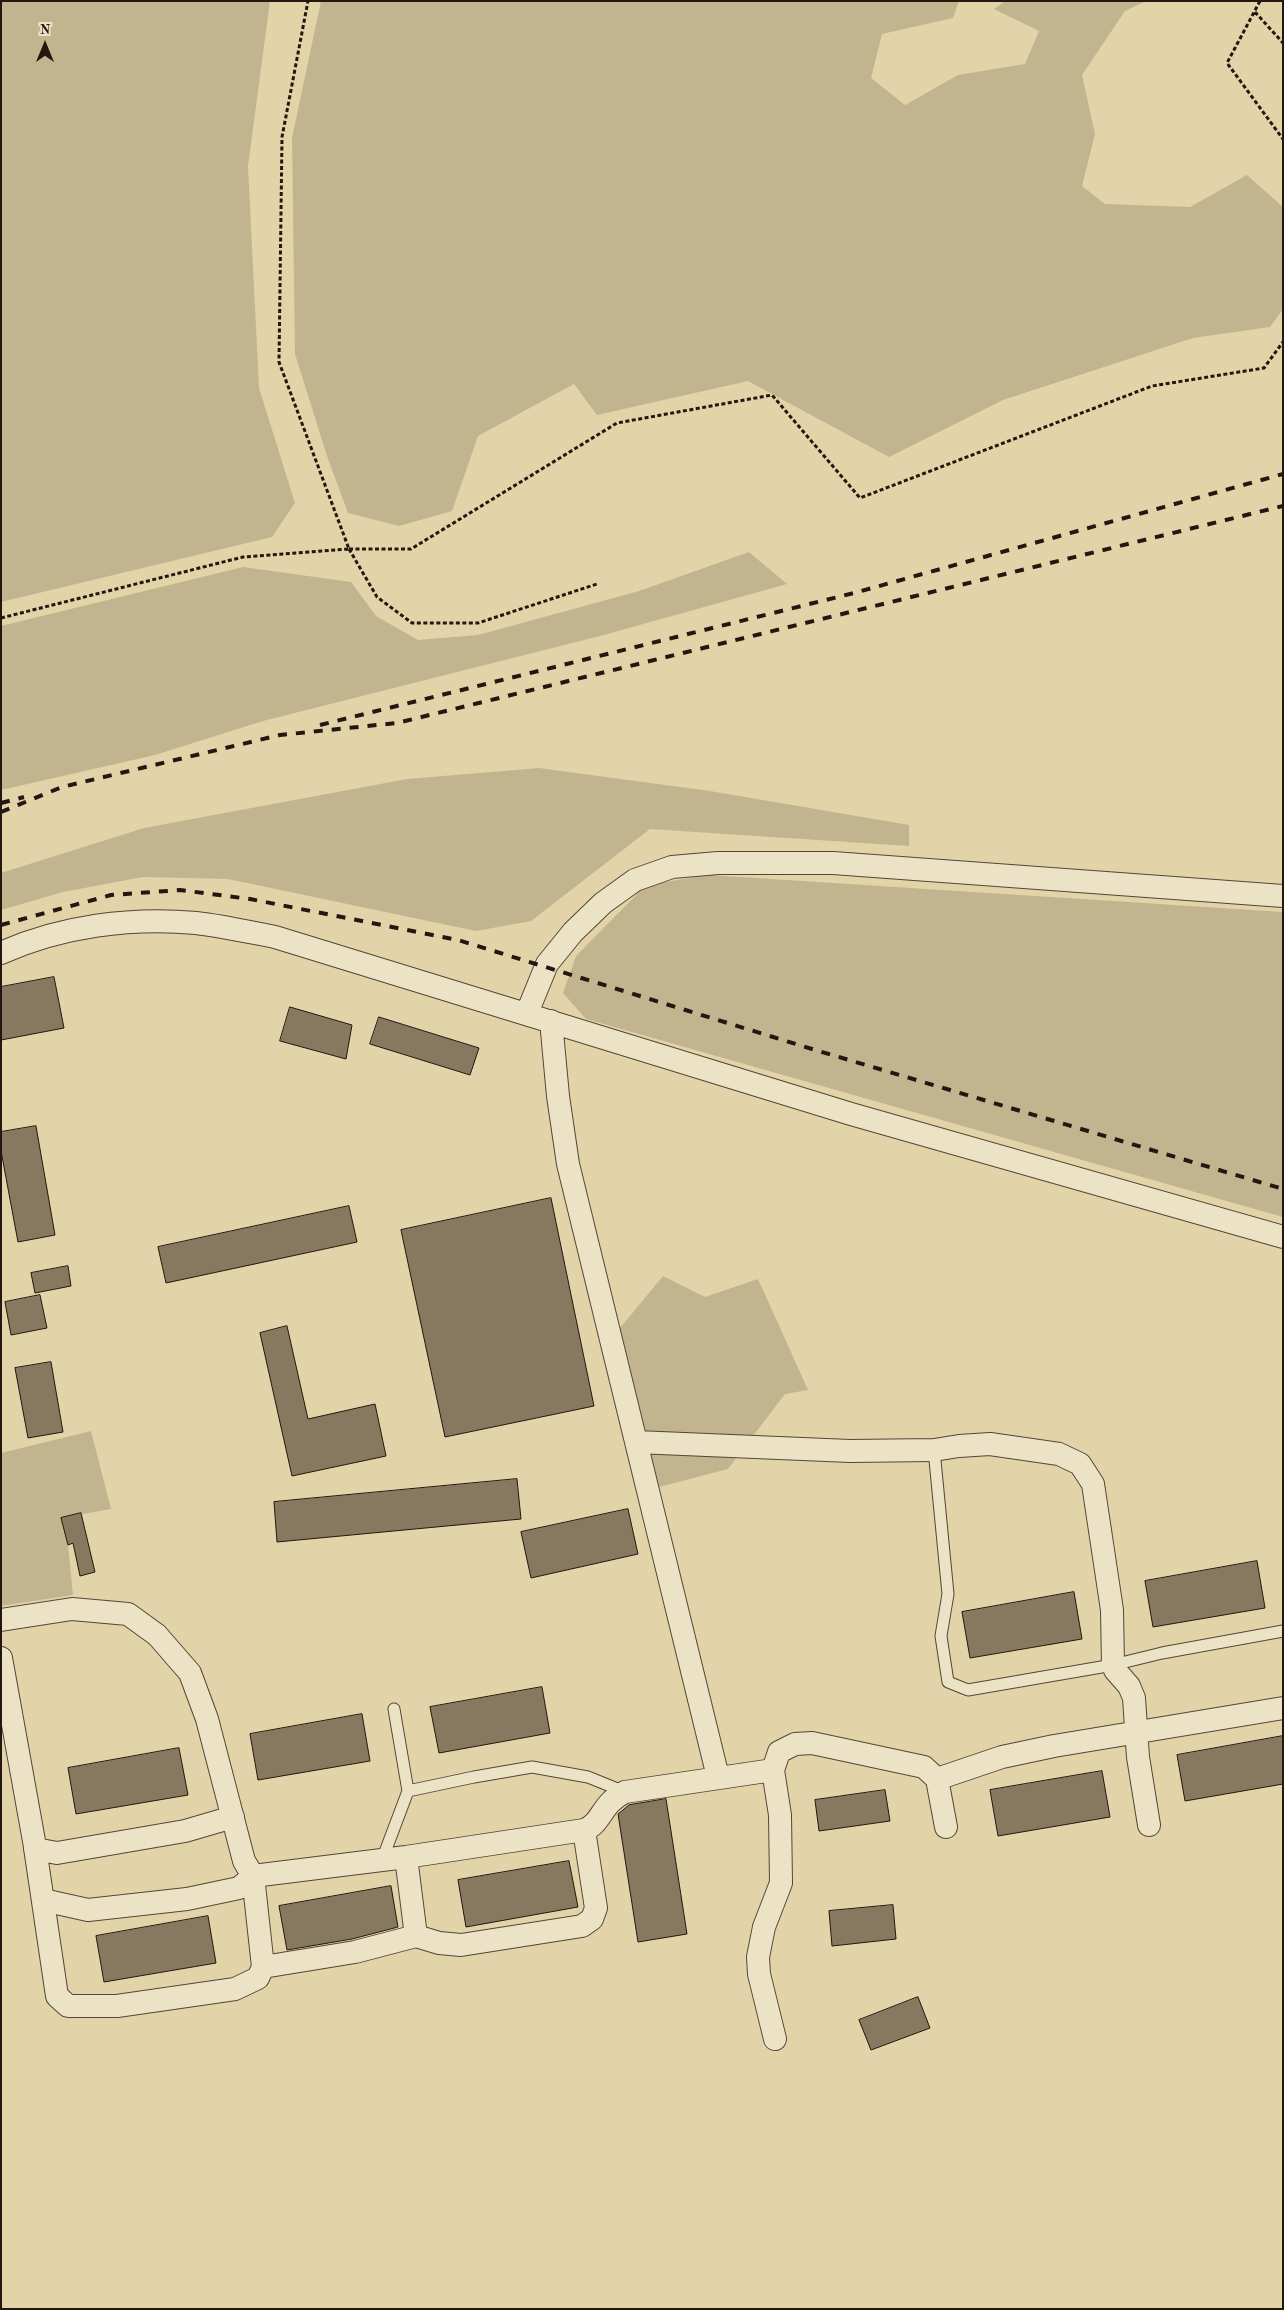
<!DOCTYPE html>
<style>
body{margin:0}
#map{position:relative;width:1284px;height:2310px;overflow:hidden;background:#e2d4a8;font-family:"Old Standard TT",serif}
canvas{display:block}
.frame{position:absolute;inset:0;border:2px solid #23170f;pointer-events:none}
.north{position:absolute;left:20px;top:20px;width:50px;height:50px;-webkit-text-stroke:4px #ece3c6;paint-order:stroke;rotate:0deg;font-size:14px;font-weight:700;line-height:20px;text-align:center;color:#23170f}
.north::after{content:'';display:block;margin:auto;width:18px;height:22px;background:#23170f;clip-path:polygon(50% 0,100% 100%,50% 72%,0 100%)}
</style>
<div id="map">
<canvas width="1284" height="2310"></canvas>
<div class="frame"></div>
<div class="north">N</div>
</div>
<script>
const c = document.querySelector('canvas').getContext('2d');
c.lineJoin = 'round';
function fillPath(path, color) { c.fillStyle = color; c.fill(path, 'evenodd'); }
function trace(path, color, width, dash) { c.strokeStyle = color; c.lineWidth = width; c.lineCap = dash ? 'butt' : 'round'; c.setLineDash(dash || []); c.stroke(path); }
const green = new Path2D(`
 M 1,1 L 270,1 L 248,166 L 259,388 L 295,503 L 272,537 L 1,602 Z
 M 321,1 L 959,1 L 953,18 L 882,34 L 871,78 L 905,105 L 958,75 L 1025,64 L 1039,31 L 994,9 L 1005,1 L 1146,1 L 1125,11 L 1082,75 L 1095,134 L 1082,186 L 1105,204 L 1190,207 L 1247,175 L 1283,207 L 1283,309 L 1270,327 L 1193,338 L 1003,400 L 889,457 L 748,381 L 597,415 L 574,384 L 478,436 L 452,511 L 399,526 L 348,513 L 327,456 L 295,354 L 292,138 Z
 M 749,552 L 787,584 L 600,636 L 263,721 L 155,755 L 1,790 L 1,626 L 243,567 L 351,582 L 376,616 L 418,640 L 478,635 L 639,591 Z
 M 539,768 L 710,791 L 909,825 L 909,846 L 650,829 L 531,921 L 476,931 L 228,879 L 143,877 L 63,892 L 1,910 L 1,873 L 144,828 L 407,779 Z
 M 709,875 L 1283,912 L 1283,1217 L 586,1019 L 563,993 L 576,956 L 646,885 Z
 M 663,1276 L 705,1297 L 758,1279 L 808,1390 L 785,1394 L 728,1469 L 659,1487 L 620,1328 Z
 M 91,1431 L 111,1509 L 61,1518 L 68,1545 L 73,1595 L 1,1606 L 1,1453 Z`);
const building = new Path2D(`
 M 54,977 L 64,1028 L 1,1040 L 1,987 Z
 M 290,1007 L 352,1025 L 346,1059 L 280,1041 Z
 M 379,1017 L 479,1048 L 470,1075 L 370,1044 Z
 M 36,1126 L 55,1235 L 18,1242 L 1,1151 L 1,1132 Z
 M 551,1198 L 594,1406 L 445,1437 L 401,1230 Z
 M 349,1206 L 357,1242 L 166,1283 L 158,1247 Z
 M 68,1266 L 71,1286 L 35,1293 L 31,1273 Z
 M 40,1295 L 47,1328 L 11,1335 L 5,1302 Z
 M 287,1326 L 308,1419 L 375,1404 L 386,1456 L 292,1476 L 260,1333 Z
 M 51,1362 L 63,1432 L 28,1438 L 15,1368 Z
 M 517,1479 L 521,1519 L 277,1542 L 274,1502 Z
 M 628,1509 L 638,1554 L 531,1578 L 521,1532 Z
 M 81,1513 L 95,1572 L 80,1576 L 73,1543 L 68,1545 L 61,1518 Z
 M 1257,1561 L 1265,1608 L 1153,1627 L 1145,1581 Z
 M 1074,1592 L 1082,1639 L 970,1658 L 962,1612 Z
 M 542,1687 L 550,1733 L 439,1753 L 430,1707 Z
 M 362,1714 L 370,1761 L 258,1780 L 250,1734 Z
 M 1283,1736 L 1283,1784 L 1185,1801 L 1177,1755 Z
 M 179,1748 L 188,1795 L 76,1814 L 68,1768 Z
 M 1102,1771 L 1110,1817 L 998,1836 L 990,1790 Z
 M 885,1790 L 890,1821 L 819,1831 L 815,1800 Z
 M 666,1799 L 687,1934 L 638,1942 L 618,1814 L 629,1805 Z
 M 569,1861 L 578,1907 L 466,1927 L 458,1880 Z
 M 391,1886 L 398,1927 L 352,1939 L 287,1950 L 279,1906 Z
 M 893,1905 L 896,1939 L 832,1946 L 829,1911 Z
 M 208,1916 L 216,1963 L 104,1982 L 96,1936 Z
 M 918,1997 L 930,2028 L 871,2050 L 859,2020 Z`);
const path = new Path2D(`
 M 1260,1 L 1227,63 L 1283,139
 M 1255,12 L 1283,43
 M 349,549 L 411,549 L 617,423 L 772,395 L 860,498 L 1152,386 L 1264,368 L 1283,342
 M 349,549 L 377,597 L 412,623 L 478,623 L 597,584
 M 1,618 L 243,557 L 349,549 L 279,362 L 282,137 L 308,1`);
const service = new Path2D(`
 M 934,1450 L 948,1594 L 941,1636 L 948,1682 L 968,1690 L 1113,1665 L 1162,1653 L 1283,1631
 M 408,1791 L 474,1777 L 532,1767 L 588,1777 L 625,1792
 M 382,1860 L 408,1791 L 394,1709`);
const minor = new Path2D(`
 M 1,953 C 61,926 131,917 196,923 C 222,926 249,932 275,937 L 851,1114 L 1283,1237
 M 527,1013 L 547,964 L 573,932 L 603,903 L 635,880 L 672,867 L 718,863 L 833,863 L 1283,896
 M 551,1021 L 558,1096 L 568,1164 L 718,1777
 M 636,1442 L 850,1451 L 934,1450 L 959,1446 L 990,1444 L 1059,1454 L 1080,1464 L 1093,1484 L 1112,1610 L 1113,1665 L 1115,1670 L 1129,1686 L 1134,1698 L 1138,1757 L 1149,1825
 M 1,1620 L 72,1609 L 128,1614 L 157,1635 L 190,1673 L 207,1719 L 244,1861 L 253,1876 L 406,1857 L 584,1830 C 602,1824 601,1803 625,1792 L 773,1770 L 779,1752 L 795,1744 L 812,1743 L 924,1767 L 937,1779 L 946,1827
 M 1,1658 L 34,1841 L 57,1996 L 68,2006 L 117,2006 L 235,1989 L 258,1978 L 263,1967 L 253,1876
 M 773,1770 L 780,1815 L 781,1883 L 764,1927 L 758,1957 L 759,1974 L 775,2039
 M 937,1779 L 1002,1757 L 1054,1746 L 1283,1708
 M 35,1849 L 57,1853 L 185,1831 L 233,1817
 M 406,1857 L 416,1936
 M 43,1900 L 88,1910 L 187,1899 L 239,1888 L 253,1876
 M 263,1967 L 355,1952 L 416,1936 L 439,1943 L 461,1945 L 582,1926 L 592,1919 L 596,1908 L 584,1830`);
const rail = new Path2D(`
 M 320,725 L 854,593 L 1283,474
 M 1,803 L 24,797
 M 1,812 L 62,787 L 280,735 L 397,723 L 1283,506
 M 1,925 L 111,895 L 180,890 L 250,899 L 458,940 L 812,1049 L 1283,1189`);
fillPath(green, '#c2b48e');
fillPath(building, '#86795f');
trace(building, '#23170f', 1);
trace(service, '#534635', 13);
trace(minor, '#534635', 24);
trace(path, '#23170f', 3, [4, 2.5]);
trace(service, '#ece3c6', 11);
trace(minor, '#ece3c6', 22);
trace(rail, '#23170f', 4, [9, 9]);
</script>
